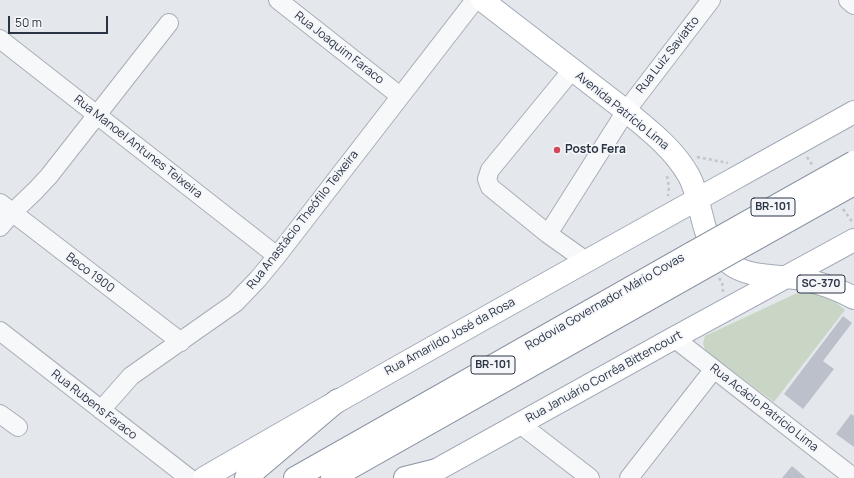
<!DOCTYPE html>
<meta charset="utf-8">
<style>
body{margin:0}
#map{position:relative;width:854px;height:478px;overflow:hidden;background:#e4e7ec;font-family:Manrope,sans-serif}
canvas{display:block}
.scale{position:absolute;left:8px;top:16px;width:100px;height:18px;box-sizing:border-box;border:2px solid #2b3445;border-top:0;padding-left:5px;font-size:12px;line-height:14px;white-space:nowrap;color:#2b3445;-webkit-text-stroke:3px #f4f6f9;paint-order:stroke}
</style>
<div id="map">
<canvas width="854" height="478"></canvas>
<div class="scale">50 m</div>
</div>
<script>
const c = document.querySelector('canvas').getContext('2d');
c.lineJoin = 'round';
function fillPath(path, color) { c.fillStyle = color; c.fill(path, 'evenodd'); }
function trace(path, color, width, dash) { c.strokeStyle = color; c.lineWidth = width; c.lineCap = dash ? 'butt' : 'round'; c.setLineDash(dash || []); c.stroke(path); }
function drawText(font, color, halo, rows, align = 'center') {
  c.font = font + ' Manrope,sans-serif'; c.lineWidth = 3.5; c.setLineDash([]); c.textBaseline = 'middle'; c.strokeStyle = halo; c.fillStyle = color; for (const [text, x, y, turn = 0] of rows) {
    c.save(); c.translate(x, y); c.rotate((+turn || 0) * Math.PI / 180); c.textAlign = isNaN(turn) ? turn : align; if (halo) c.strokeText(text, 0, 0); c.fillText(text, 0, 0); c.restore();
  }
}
const green = new Path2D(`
 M 810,287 L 823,291 L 845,310 L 774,402 L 705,350 L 703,343 L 705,336 Z`);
const building = new Path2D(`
 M 843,316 L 852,323 L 823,361 L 834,369 L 803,409 L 784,394 Z
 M 851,414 L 854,416 L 854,447 L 836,434 Z
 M 792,466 L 806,478 L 782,478 Z`);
const path = new Path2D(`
 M 697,157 L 728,163
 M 807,157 L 813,166
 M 667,176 L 669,187 L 668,196
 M 843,209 L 853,223
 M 719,278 L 722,282 L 723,292`);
const minor = new Path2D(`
 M 278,0 L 400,96
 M 848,0 L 854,5
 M 0,39 L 277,256
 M 0,203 L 181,342
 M 0,227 L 12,213 L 36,190 L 49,176 L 169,23
 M 548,234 L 490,187 L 487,179 L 490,170 L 572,70
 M 586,261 L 548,234 L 626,111 L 711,0
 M 0,331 L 189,478
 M 674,338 L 854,478
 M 101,410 L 131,376 L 235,303 L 258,279 L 277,256 L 475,0
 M 0,414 L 18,427
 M 520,424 L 590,478
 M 629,478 L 714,369`);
const major = new Path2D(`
 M 482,0 L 626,111 C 649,130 674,149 689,176 C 695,187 698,201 701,213 C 703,221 705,230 708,237 C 713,247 721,256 729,263 C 749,279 779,275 802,279 C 821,283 838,289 854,298
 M 204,478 C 419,353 637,233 854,112
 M 422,478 L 674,338 L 854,240`);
const highway = new Path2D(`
 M 246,478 L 338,400
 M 295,478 L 692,253
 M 332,478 L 702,269
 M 405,478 L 437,470`);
const highwayBridge = new Path2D(`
 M 692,253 L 854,162
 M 702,269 L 854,184`);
const markers = [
 [557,150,4,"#d1495b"]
];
const shields = [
 [773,207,44],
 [821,284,48],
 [493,365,44]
];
const shieldNames = [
 ["BR-101",773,207],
 ["SC-370",821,284],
 ["BR-101",493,365]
];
const streetNames = [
 ["Rua Joaquim Faraco",339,48,38],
 ["Rua Luiz Saviatto",668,55,-52],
 ["Avenida Patrício Lima",622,111,39],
 ["Rua Manoel Antunes Teixeira",138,147,38],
 ["Rua Anastácio Theófilo Teixeira",303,220,-52],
 ["Beco 1900",90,273,37],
 ["Rodovia Governador Mário Covas",605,302,-30],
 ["Rua Amarildo José da Rosa",450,337,-29],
 ["Rua Januário Corrêa Bittencourt",604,377,-29],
 ["Rua Rubens Faraco",94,405,38],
 ["Rua Acácio Patrício Lima",764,408,38]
];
const poiNames = [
 ["Posto Fera",565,150]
];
fillPath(green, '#c9d6c5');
fillPath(building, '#bbc0ca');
trace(minor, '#a9aeb7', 20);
trace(major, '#a3abb8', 24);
trace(highway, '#8b94a3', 24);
trace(path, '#c2c5cb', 2.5, [3, 3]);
trace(minor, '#f7f8fa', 18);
trace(major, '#fff', 22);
trace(highway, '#fff', 22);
trace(highwayBridge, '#8b94a3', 24, []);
trace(highwayBridge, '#fff', 22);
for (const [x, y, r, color] of markers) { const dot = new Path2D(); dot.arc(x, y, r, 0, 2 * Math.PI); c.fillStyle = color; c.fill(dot); trace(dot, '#f4f6f9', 1.5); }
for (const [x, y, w] of shields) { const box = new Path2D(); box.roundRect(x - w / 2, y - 9, w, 18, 3); c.fillStyle = '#f4f6f9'; c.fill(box); trace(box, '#2b3445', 1); }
drawText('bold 11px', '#2b3445', null, shieldNames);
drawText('12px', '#2b3445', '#f4f6f9', streetNames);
drawText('bold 12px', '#2b3445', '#f4f6f9', poiNames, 'left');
</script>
